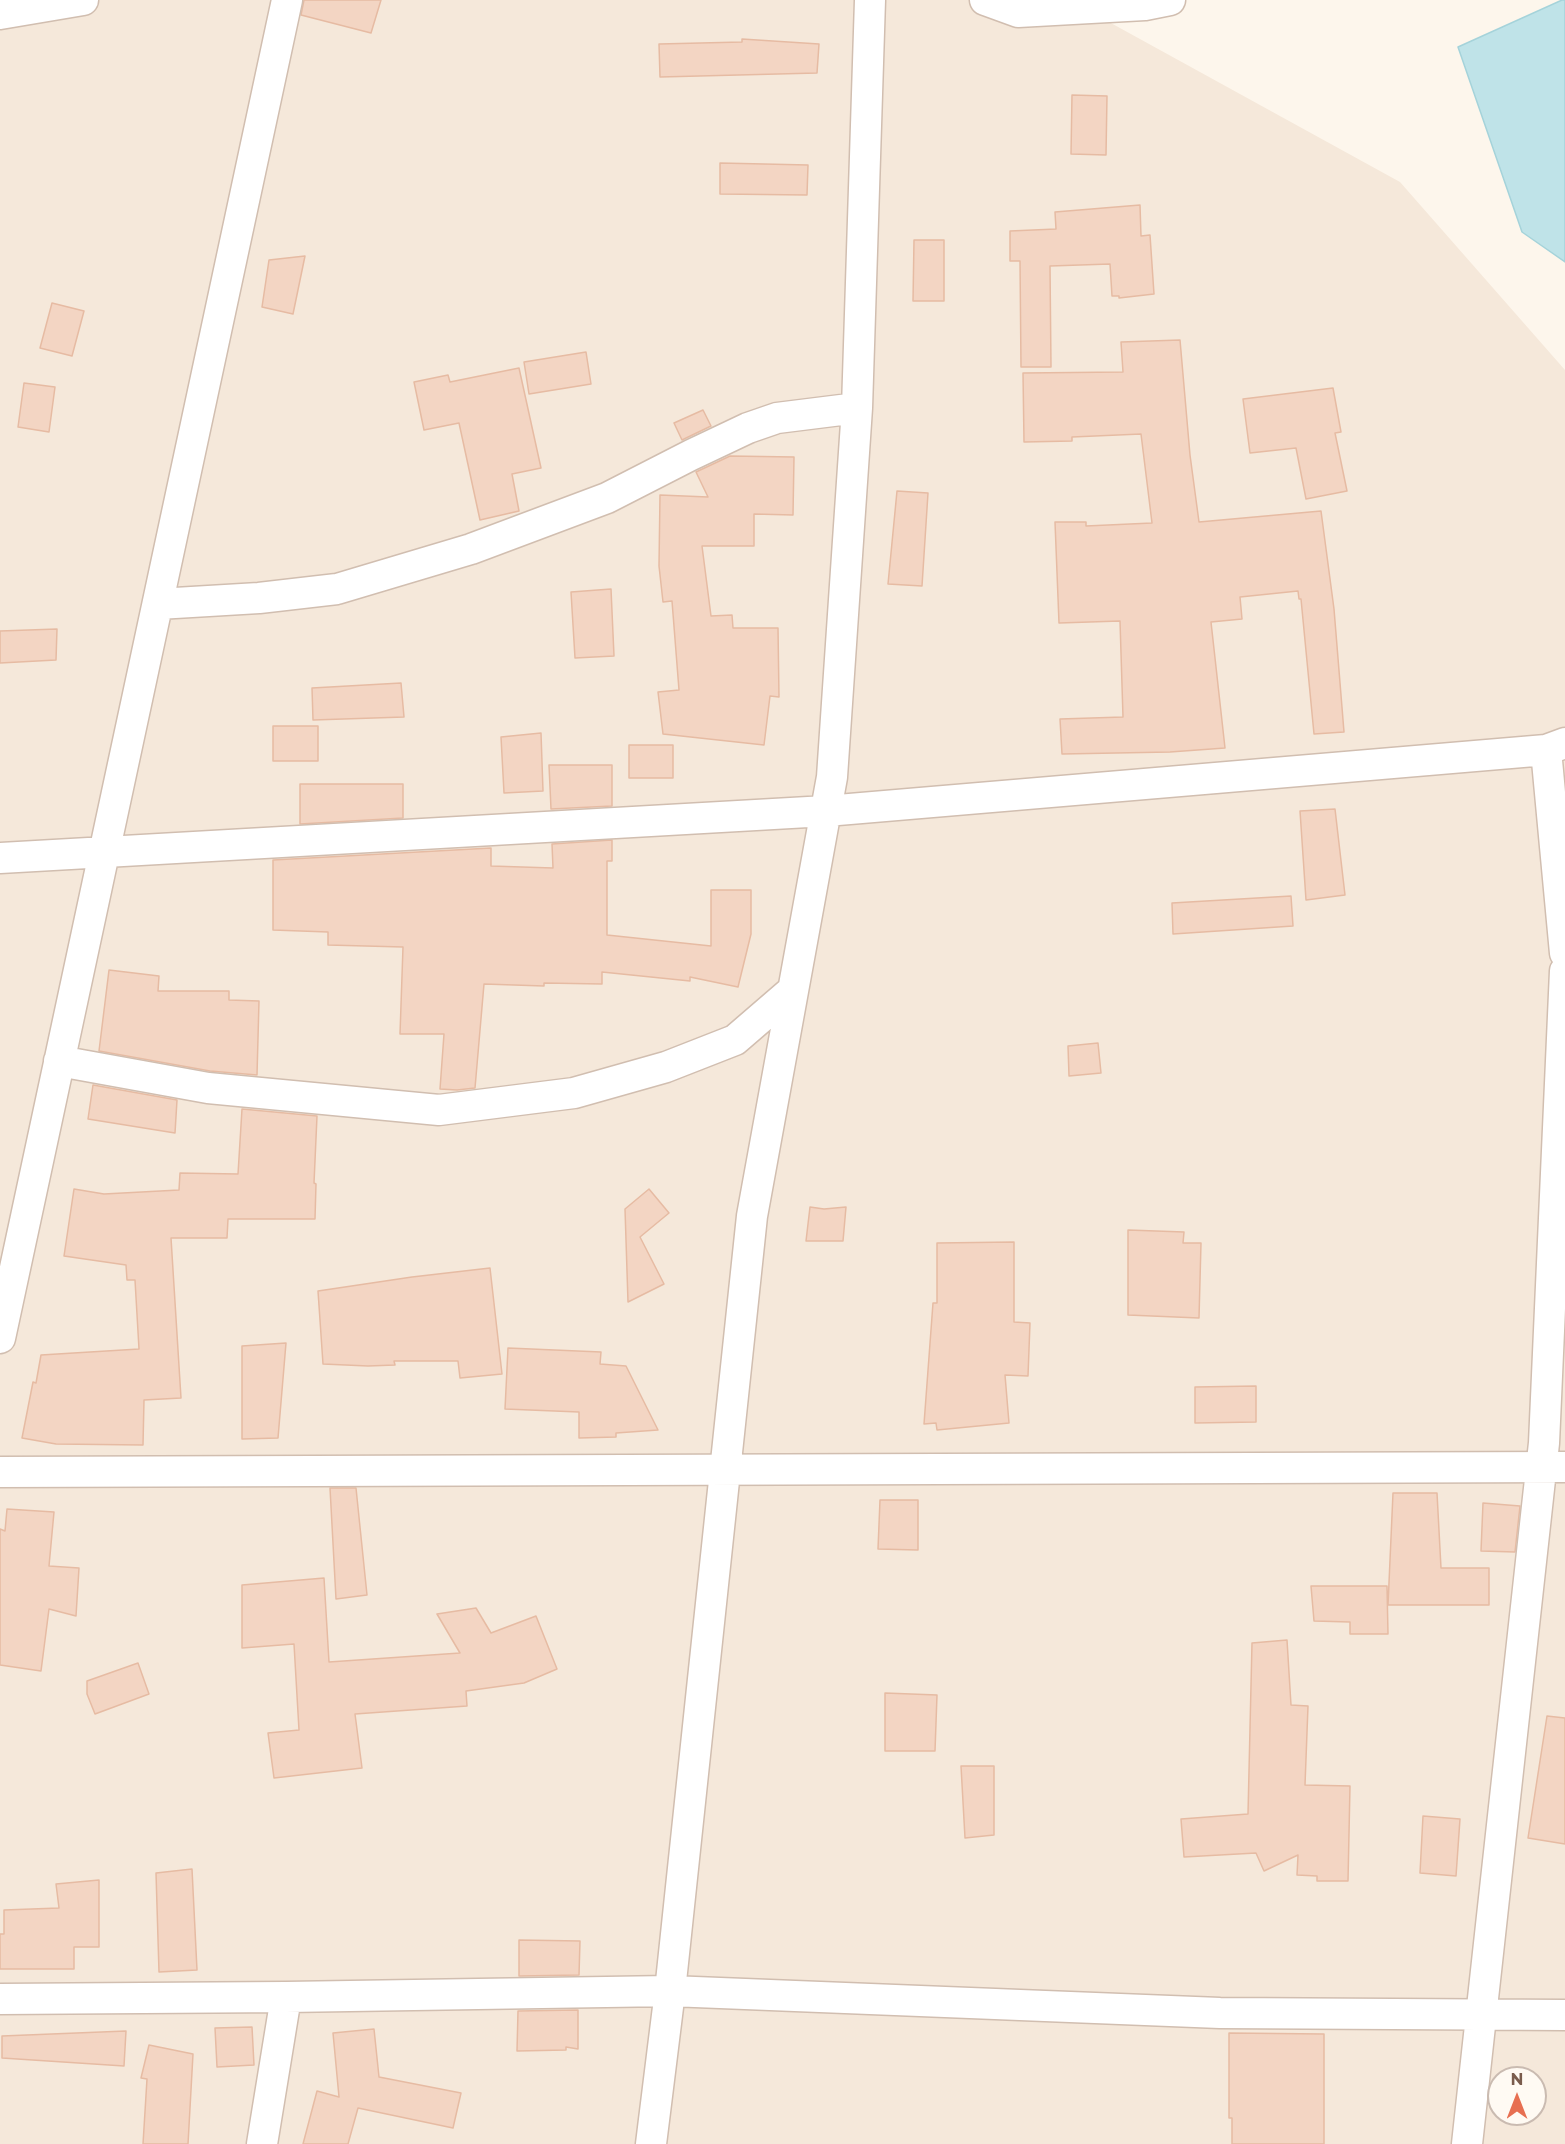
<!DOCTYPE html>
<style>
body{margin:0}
#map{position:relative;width:1565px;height:2144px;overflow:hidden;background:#fdf6ec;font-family:Montserrat,sans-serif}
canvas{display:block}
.north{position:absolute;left:1487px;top:2066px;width:60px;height:60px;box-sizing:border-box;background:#fffaf3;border:2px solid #cabbb1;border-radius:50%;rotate:0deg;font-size:16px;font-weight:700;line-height:24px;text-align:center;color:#7a5c4d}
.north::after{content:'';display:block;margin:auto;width:21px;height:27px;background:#e76f51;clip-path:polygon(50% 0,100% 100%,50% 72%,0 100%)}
</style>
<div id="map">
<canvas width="1565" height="2144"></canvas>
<div class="north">N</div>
</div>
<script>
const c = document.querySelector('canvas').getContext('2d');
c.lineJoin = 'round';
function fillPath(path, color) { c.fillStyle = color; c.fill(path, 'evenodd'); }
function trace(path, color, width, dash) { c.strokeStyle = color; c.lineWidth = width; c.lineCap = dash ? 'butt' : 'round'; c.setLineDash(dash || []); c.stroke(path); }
const residential = new Path2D(`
 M 0,0 L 1069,0 L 1400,182 L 1565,370 L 1565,2144 L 0,2144 ZM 1499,2078 L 1535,2078 L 1535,2114 L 1499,2114 Z`);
const water = new Path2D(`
 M 1562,0 L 1565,0 L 1565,262 L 1522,232 L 1458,47 Z`);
const building = new Path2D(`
 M 304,0 L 381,0 L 371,33 L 301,15 Z
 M 742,39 L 819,44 L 817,73 L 660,77 L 659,44 L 742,42 Z
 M 1072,95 L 1107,96 L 1106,155 L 1071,154 Z
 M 720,163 L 808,165 L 807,195 L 720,194 Z
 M 1140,205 L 1141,236 L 1150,235 L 1154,294 L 1119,298 L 1119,296 L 1112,296 L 1110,264 L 1050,266 L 1051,367 L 1021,367 L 1020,261 L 1010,261 L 1010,231 L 1056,229 L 1055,212 Z
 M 914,240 L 944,240 L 944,301 L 913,301 Z
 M 305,256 L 293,314 L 262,307 L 269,260 Z
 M 52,303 L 84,311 L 72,356 L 40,348 Z
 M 1180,340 L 1190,455 L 1199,522 L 1321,511 L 1334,609 L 1344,732 L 1314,734 L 1301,599 L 1299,599 L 1298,591 L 1240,597 L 1242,619 L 1211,622 L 1225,748 L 1170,752 L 1062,754 L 1060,719 L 1123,717 L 1120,621 L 1059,623 L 1055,522 L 1086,522 L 1086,526 L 1152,523 L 1141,434 L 1072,437 L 1072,441 L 1024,442 L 1023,373 L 1123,372 L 1121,342 Z
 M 586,352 L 591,384 L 529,394 L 524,362 Z
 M 519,368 L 541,468 L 512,474 L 519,511 L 480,520 L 459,423 L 424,430 L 414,382 L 448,375 L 450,382 Z
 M 24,383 L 55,387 L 49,432 L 18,427 Z
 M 1333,388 L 1341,432 L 1335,433 L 1347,491 L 1306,499 L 1296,448 L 1250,453 L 1243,399 Z
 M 703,410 L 711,426 L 682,440 L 674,423 Z
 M 730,456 L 794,457 L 793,515 L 754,514 L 754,546 L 702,546 L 711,616 L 732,615 L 733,628 L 778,628 L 779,697 L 770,696 L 764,745 L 663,734 L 658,692 L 679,690 L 672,601 L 663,602 L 659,566 L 660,495 L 708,497 L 696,472 Z
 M 897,491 L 928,493 L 922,586 L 888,584 Z
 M 611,589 L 614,656 L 575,658 L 571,592 Z
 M 57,629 L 56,660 L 0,663 L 0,631 Z
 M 401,683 L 404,717 L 313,720 L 312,688 Z
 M 273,726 L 318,726 L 318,761 L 273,761 Z
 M 541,733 L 543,791 L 504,793 L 501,737 Z
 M 629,745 L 673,745 L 673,778 L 629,778 Z
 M 549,765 L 612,765 L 612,806 L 551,809 Z
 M 300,784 L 403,784 L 403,818 L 300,824 Z
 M 1335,809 L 1345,895 L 1306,900 L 1300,811 Z
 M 612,840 L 612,861 L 607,861 L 607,935 L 711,946 L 711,890 L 751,890 L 751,934 L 738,987 L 690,977 L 690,981 L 602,972 L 602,984 L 544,983 L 544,986 L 484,984 L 475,1088 L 457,1090 L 440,1089 L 444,1034 L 400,1034 L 403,947 L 328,945 L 328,932 L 273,930 L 273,860 L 491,848 L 491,866 L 553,868 L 552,844 Z
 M 1291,896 L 1293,926 L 1173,934 L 1172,903 Z
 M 109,970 L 159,976 L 158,991 L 229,991 L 229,1000 L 259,1001 L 257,1075 L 210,1071 L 99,1051 Z
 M 1098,1043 L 1101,1073 L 1069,1076 L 1068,1046 Z
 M 93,1085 L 177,1100 L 175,1133 L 88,1119 Z
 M 242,1109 L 317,1116 L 314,1183 L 316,1184 L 315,1219 L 228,1219 L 227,1238 L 171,1238 L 181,1398 L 144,1400 L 143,1445 L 56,1444 L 22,1438 L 33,1382 L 36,1383 L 41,1355 L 139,1349 L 135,1280 L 127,1280 L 126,1265 L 64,1256 L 74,1189 L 104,1194 L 179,1190 L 180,1173 L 238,1174 Z
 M 649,1189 L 669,1213 L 640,1237 L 664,1284 L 628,1302 L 625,1209 Z
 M 810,1207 L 824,1209 L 846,1207 L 843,1241 L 806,1241 Z
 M 1128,1230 L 1184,1232 L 1183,1243 L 1201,1243 L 1199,1318 L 1128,1315 Z
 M 1014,1242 L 1014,1322 L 1030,1323 L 1028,1376 L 1005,1375 L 1009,1423 L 937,1430 L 936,1423 L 924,1424 L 933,1303 L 937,1303 L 937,1243 Z
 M 490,1268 L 502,1374 L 460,1378 L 458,1361 L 394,1361 L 395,1365 L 368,1366 L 323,1364 L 318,1291 L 412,1277 Z
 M 286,1343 L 278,1438 L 242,1439 L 242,1346 Z
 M 508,1348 L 601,1352 L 600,1364 L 626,1366 L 658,1430 L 616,1433 L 616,1437 L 579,1438 L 579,1412 L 505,1409 Z
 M 1256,1386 L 1256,1422 L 1195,1423 L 1195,1387 Z
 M 330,1488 L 356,1488 L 367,1595 L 336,1599 Z
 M 1393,1493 L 1437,1493 L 1441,1568 L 1489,1568 L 1489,1605 L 1388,1605 Z
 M 880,1500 L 918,1500 L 918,1550 L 878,1549 Z
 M 1483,1503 L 1520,1506 L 1515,1552 L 1481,1551 Z
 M 7,1509 L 54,1512 L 49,1566 L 79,1568 L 76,1616 L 49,1609 L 41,1671 L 0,1665 L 0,1529 L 5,1531 Z
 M 324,1578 L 329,1662 L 460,1653 L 437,1614 L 476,1608 L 491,1633 L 536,1616 L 557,1669 L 524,1683 L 466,1691 L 467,1706 L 355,1714 L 362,1768 L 274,1778 L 268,1733 L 299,1730 L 294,1644 L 242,1648 L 242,1585 Z
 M 1311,1586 L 1387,1586 L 1388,1634 L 1350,1634 L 1350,1622 L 1314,1621 Z
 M 1287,1640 L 1291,1705 L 1308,1706 L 1305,1785 L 1350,1786 L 1348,1881 L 1317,1881 L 1317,1876 L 1297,1875 L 1298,1855 L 1264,1871 L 1256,1853 L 1184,1857 L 1181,1819 L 1248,1814 L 1252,1643 Z
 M 138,1663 L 149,1694 L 95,1714 L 87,1694 L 87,1681 Z
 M 885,1693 L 937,1695 L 935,1751 L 885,1751 Z
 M 1547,1716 L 1565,1718 L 1565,1844 L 1528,1838 Z
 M 961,1766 L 994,1766 L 994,1835 L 965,1838 Z
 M 1423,1816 L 1460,1819 L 1456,1876 L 1420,1873 Z
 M 192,1869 L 197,1970 L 159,1972 L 156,1873 Z
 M 99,1880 L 99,1947 L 74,1947 L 74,1969 L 0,1969 L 0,1934 L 4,1934 L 4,1910 L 59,1908 L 56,1884 Z
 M 519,1940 L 580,1941 L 579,1975 L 519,1976 Z
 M 578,2010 L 578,2049 L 566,2047 L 566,2050 L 517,2051 L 518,2011 Z
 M 252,2027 L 254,2065 L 217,2067 L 215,2028 Z
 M 374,2029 L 379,2077 L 461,2093 L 453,2128 L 358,2108 L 348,2144 L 303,2144 L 317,2091 L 339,2097 L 333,2033 Z
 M 126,2031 L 124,2066 L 2,2058 L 2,2036 Z
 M 1229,2033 L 1324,2034 L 1324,2144 L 1232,2144 L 1232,2118 L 1229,2118 Z
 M 149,2045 L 193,2054 L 188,2144 L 143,2144 L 147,2079 L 141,2078 Z`);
const minor = new Path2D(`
 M 985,0 L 1018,12 L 1145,5 L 1170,0
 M 0,14 L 83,0
 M 158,604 L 259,598 L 337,589 L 471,549 L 607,498 L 691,455 L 748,428 L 777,418 L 857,408
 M 1546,750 L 1565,953
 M 0,858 L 826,811 L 1546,750 L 1565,743
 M 59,1061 L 208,1088 L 439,1110 L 574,1093 L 666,1067 L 735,1040 L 793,990
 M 0,1338 L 287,0
 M 0,1472 L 1565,1467
 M 0,1999 L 286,1997 L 670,1991 L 1220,2013 L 1565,2015
 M 262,2144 L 286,1997
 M 651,2144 L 670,1991 L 752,1216 L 832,777 L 857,408 L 870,0
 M 1467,2144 L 1544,1443 L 1565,971`);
fillPath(residential, '#f5e8da');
fillPath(water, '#bfe3e8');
trace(water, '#a5d3da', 1.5);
fillPath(building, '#f3d5c3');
trace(building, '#e6bba3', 1.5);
trace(minor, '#d1beb0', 33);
trace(minor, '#fff', 30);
</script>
